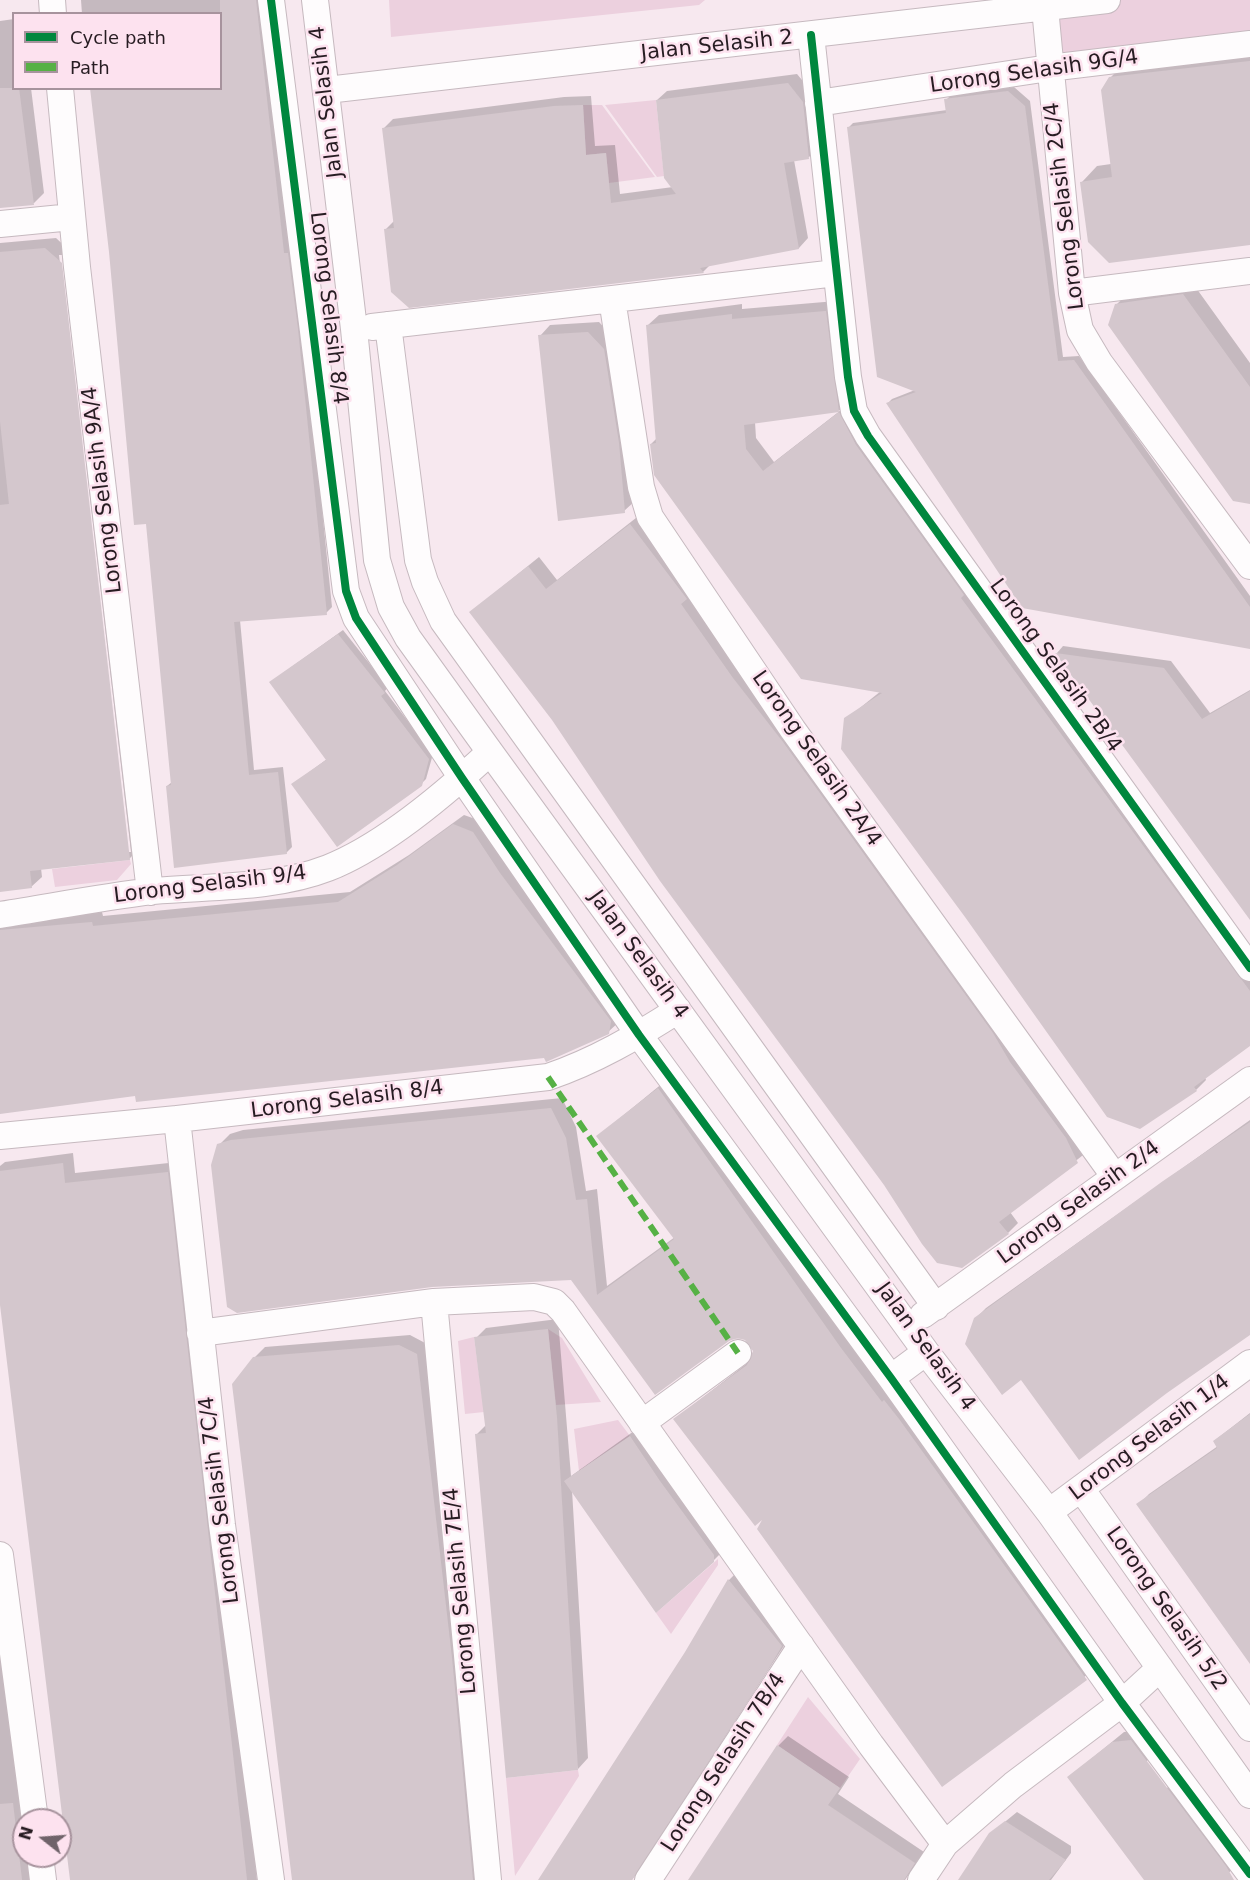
<!DOCTYPE html>
<style>
body{margin:0}
#map{position:relative;width:1250px;height:1880px;overflow:hidden;background:#f7e8ef;font-family:"DejaVu Sans",sans-serif}
canvas{display:block}
.legend{position:absolute;left:12px;top:12px;width:210px;height:78px;box-sizing:border-box;background:#fde2ef;border:2px solid #a7939d;margin:0;padding:8px 10px;list-style:none;font-size:18px;color:#271c22}
.legend li{display:flex;align-items:center;gap:12px;height:30px}
.legend b{width:30px;border:2px solid #a7939d}
.north{position:absolute;left:12px;top:1808px;width:60px;height:60px;box-sizing:border-box;background:#fde2ef;border:2px solid #a7939d;border-radius:50%;rotate:287deg;font-size:16px;font-weight:700;line-height:24px;text-align:center;color:#271c22}
.north::after{content:'';display:block;margin:auto;width:21px;height:27px;background:#70636a;clip-path:polygon(50% 0,100% 100%,50% 72%,0 100%)}
</style>
<div id="map">
<canvas width="1250" height="1880"></canvas>
<ul class="legend">
<li><b style="height:8px;background:#00873e"></b>Cycle path</li>
<li><b style="height:8px;background:#56b145"></b>Path</li>
</ul>
<div class="north">N</div>
</div>
<script>
const c = document.querySelector('canvas').getContext('2d');
c.lineJoin = 'round';
function fillPath(path, color) { c.fillStyle = color; c.fill(path, 'evenodd'); }
function trace(path, color, width, dash) { c.strokeStyle = color; c.lineWidth = width; c.lineCap = dash ? 'butt' : 'round'; c.setLineDash(dash || []); c.stroke(path); }
function drawText(font, color, halo, rows, align = 'center') {
  c.font = font + ' "DejaVu Sans",sans-serif'; c.lineWidth = 5; c.setLineDash([]); c.textBaseline = 'middle'; c.strokeStyle = halo; c.fillStyle = color; for (const [text, x, y, turn = 0] of rows) {
    c.save(); c.translate(x, y); c.rotate((+turn || 0) * Math.PI / 180); c.textAlign = isNaN(turn) ? turn : align; if (halo) c.strokeText(text, 0, 0); c.fillText(text, 0, 0); c.restore();
  }
}
const green = new Path2D(`
 M 389,0 L 705,0 L 699,5 L 391,37 Z
 M 1049,0 L 1250,0 L 1250,44 L 1049,68 Z
 M 656,100 L 664,176 L 657,177 L 605,105 Z
 M 583,105 L 602,105 L 655,177 L 609,183 L 606,153 L 586,155 Z
 M 130,860 L 131,864 L 117,880 L 55,887 L 52,869 Z
 M 548,1329 L 562,1338 L 601,1402 L 556,1405 Z
 M 474,1337 L 484,1412 L 465,1414 L 458,1341 Z
 M 618,1420 L 630,1436 L 579,1471 L 574,1429 Z
 M 718,1559 L 718,1565 L 671,1634 L 656,1613 Z
 M 808,1697 L 860,1759 L 840,1788 L 777,1745 Z
 M 578,1770 L 579,1776 L 515,1876 L 506,1778 Z`);
const shadow = new Path2D(`
 M 81,0 L 264,0 L 289,248 L 294,248 L 303,322 L 332,607 L 326,613 L 240,620 L 254,770 L 283,767 L 292,847 L 286,853 L 167,786 L 172,782 L 220,88 L 220,14 L 82,14 Z
 M 14,19 L 14,88 L 31,88 L 44,193 L 34,203 L 0,206 L 0,21 Z
 M 1250,47 L 1250,243 L 1082,182 L 1097,166 L 1111,164 L 1110,78 L 1126,62 Z
 M 797,74 L 812,92 L 818,148 L 809,157 L 794,160 L 808,238 L 799,248 L 711,264 L 703,272 L 386,229 L 394,221 L 384,128 L 393,119 L 564,97 L 591,96 L 595,146 L 615,145 L 620,194 L 673,187 L 657,100 L 667,91 Z
 M 1014,87 L 1030,101 L 1063,357 L 1079,356 L 1250,596 L 1250,648 L 888,403 L 892,399 L 915,390 L 848,128 L 853,123 L 947,110 L 946,100 L 951,95 Z
 M 56,238 L 71,252 L 140,848 L 129,859 L 41,868 L 42,877 L 31,887 L 0,891 L 0,243 ZM 59,255 L 62,255 L 131,852 L 128,852 Z
 M 1194,285 L 1250,363 L 1250,502 L 1116,305 L 1127,294 Z
 M 836,301 L 849,400 L 1250,968 L 1250,1044 L 1205,1077 L 1206,1080 L 1196,1090 L 846,719 L 881,691 L 651,444 L 657,438 L 648,325 L 659,315 L 742,304 L 742,309 ZM 841,410 L 774,462 L 756,438 L 755,422 Z
 M 599,322 L 614,338 L 635,501 L 624,511 L 540,336 L 550,325 Z
 M 641,514 L 1087,1152 L 1010,1212 L 1018,1223 L 1008,1233 L 819,1092 L 553,719 L 471,612 L 539,557 L 557,580 Z
 M 343,630 L 388,687 L 385,691 L 433,754 L 426,779 L 421,784 L 293,784 L 327,759 L 276,678 Z
 M 1063,646 L 1171,661 L 1210,713 L 1250,690 L 1250,917 L 1057,653 Z
 M 464,815 L 484,822 L 619,1022 L 608,1032 L 544,1056 L 136,1094 L 0,1112 L 0,921 L 102,912 L 103,916 L 350,892 L 409,855 Z
 M 669,1078 L 1096,1668 L 942,1785 L 767,1514 L 675,1419 L 750,1361 L 755,1352 L 744,1338 L 729,1339 L 656,1393 L 571,1278 L 219,1145 L 230,1134 L 243,1130 L 562,1098 L 576,1127 L 586,1191 L 597,1189 L 607,1286 L 675,1237 L 598,1136 Z
 M 1250,1120 L 1250,1334 L 1021,1377 L 975,1319 L 986,1308 Z
 M 73,1153 L 75,1173 L 178,1162 L 257,1880 L 71,1880 L 0,1286 L 0,1166 L 5,1162 Z
 M 558,1319 L 571,1476 L 641,1426 L 724,1550 L 713,1561 L 572,1490 L 588,1758 L 578,1769 L 476,1435 L 487,1424 L 476,1338 L 486,1328 Z
 M 410,1335 L 427,1344 L 486,1880 L 294,1880 L 254,1358 L 265,1347 Z
 M 1250,1413 L 1250,1662 L 1138,1505 L 1149,1494 L 1218,1446 L 1214,1441 Z
 M 739,1570 L 791,1635 L 632,1880 L 539,1880 L 686,1653 L 729,1580 Z
 M 0,1587 L 24,1820 L 24,1856 L 30,1856 L 32,1880 L 0,1880 Z
 M 1141,1730 L 1156,1750 L 1109,1807 L 1069,1777 L 1124,1732 Z
 M 788,1736 L 849,1777 L 838,1794 L 924,1852 L 905,1880 L 689,1880 L 778,1746 Z
 M 1176,1776 L 1240,1863 L 1220,1880 L 1147,1880 L 1122,1849 Z
 M 1017,1812 L 1071,1846 L 1071,1853 L 1051,1880 L 959,1880 L 990,1834 Z`);
const building = new Path2D(`
 M 220,0 L 256,0 L 284,253 L 288,253 L 298,329 L 327,615 L 234,622 L 249,775 L 278,772 L 287,854 L 174,868 L 166,786 L 171,785 L 146,524 L 134,525 L 109,252 L 90,88 L 220,88 Z
 M 1250,61 L 1250,245 L 1109,263 L 1088,242 L 1080,182 L 1112,177 L 1101,90 L 1109,77 Z
 M 788,83 L 803,102 L 809,159 L 784,163 L 799,249 L 700,268 L 704,273 L 409,308 L 391,292 L 384,229 L 394,228 L 382,128 L 554,106 L 583,105 L 586,155 L 606,153 L 611,203 L 676,194 L 664,178 L 656,100 Z
 M 0,88 L 19,88 L 34,205 L 0,208 Z
 M 1008,91 L 1025,106 L 1058,361 L 1074,360 L 1250,607 L 1250,649 L 1022,608 L 886,403 L 916,392 L 877,377 L 847,127 L 946,113 L 944,99 Z
 M 45,248 L 62,263 L 130,860 L 30,871 L 32,888 L 0,892 L 0,505 L 9,504 L 0,421 L 0,252 Z
 M 1183,294 L 1250,387 L 1250,504 L 1233,501 L 1108,325 L 1115,304 Z
 M 826,311 L 839,412 L 744,425 L 746,449 L 763,471 L 839,412 L 856,445 L 964,595 L 961,598 L 1250,991 L 1250,1046 L 1194,1087 L 1197,1091 L 1140,1129 L 1107,1117 L 965,917 L 841,749 L 844,718 L 882,693 L 801,679 L 654,475 L 650,444 L 656,443 L 646,325 L 732,314 L 732,319 Z
 M 588,332 L 604,349 L 619,443 L 625,513 L 558,521 L 538,335 Z
 M 630,524 L 687,599 L 681,604 L 733,678 L 783,742 L 993,1033 L 1010,1062 L 1066,1138 L 1078,1163 L 999,1222 L 1009,1234 L 962,1268 L 937,1263 L 922,1244 L 884,1185 L 660,881 L 552,720 L 469,612 L 528,566 L 546,589 Z
 M 338,634 L 385,693 L 381,696 L 429,759 L 422,786 L 337,847 L 291,784 L 326,760 L 269,682 Z
 M 1055,653 L 1164,668 L 1202,719 L 1250,691 L 1250,920 Z
 M 453,824 L 473,832 L 500,873 L 611,1021 L 609,1034 L 546,1062 L 544,1058 L 136,1102 L 135,1096 L 0,1114 L 0,930 L 92,922 L 93,926 L 338,902 L 397,865 Z
 M 658,1088 L 841,1348 L 882,1402 L 884,1400 L 899,1419 L 1087,1680 L 942,1787 L 757,1529 L 762,1520 L 755,1526 L 673,1419 L 747,1365 L 753,1351 L 745,1340 L 737,1338 L 729,1341 L 655,1395 L 571,1280 L 432,1287 L 237,1313 L 227,1307 L 211,1165 L 217,1144 L 231,1140 L 551,1108 L 566,1138 L 576,1200 L 587,1199 L 597,1295 L 674,1239 L 596,1136 Z
 M 1250,1122 L 1250,1335 L 1167,1393 L 1079,1460 L 1021,1380 L 1002,1395 L 965,1344 L 974,1318 L 1163,1181 Z
 M 63,1163 L 65,1183 L 168,1172 L 247,1880 L 70,1880 L 0,1305 L 0,1171 Z
 M 548,1329 L 557,1418 L 578,1770 L 506,1778 L 475,1434 L 486,1433 L 474,1337 Z
 M 399,1345 L 417,1354 L 452,1658 L 473,1880 L 292,1880 L 232,1384 L 253,1357 Z
 M 1250,1414 L 1250,1664 L 1136,1504 L 1217,1448 L 1213,1441 Z
 M 630,1436 L 660,1481 L 714,1555 L 714,1562 L 656,1613 L 564,1481 Z
 M 728,1579 L 782,1646 L 769,1668 L 632,1880 L 538,1880 L 685,1652 Z
 M 1131,1740 L 1226,1866 L 1234,1880 L 1144,1880 L 1067,1777 L 1112,1742 Z
 M 777,1745 L 840,1788 L 828,1805 L 915,1863 L 904,1880 L 688,1880 Z
 M 13,1803 L 22,1880 L 0,1880 L 0,1804 Z
 M 1005,1821 L 1066,1860 L 1049,1880 L 958,1880 L 989,1833 Z`);
const minor = new Path2D(`
 M 52,0 L 53,14
 M 271,0 L 346,591 L 356,618 L 462,778 L 639,1035 L 891,1378 L 1122,1703 L 1250,1874
 M 315,0 L 354,329 L 377,560 L 391,607 L 408,638 L 490,752 L 926,1352 L 1049,1512 L 1250,1795
 M 1049,0 L 1045,8 L 1072,293 L 1080,330 L 1099,362 L 1250,566
 M 811,35 L 848,377 L 854,411 L 868,436 L 1250,968
 M 60,88 L 77,267 L 150,892
 M 327,90 L 1107,0
 M 818,103 L 1049,68 L 1250,44
 M 0,224 L 72,217
 M 1072,293 L 1250,271
 M 612,299 L 641,487 L 650,517 L 793,730 L 1115,1177
 M 388,325 L 418,560 L 425,582 L 443,621 L 936,1307
 M 372,327 L 836,273
 M 0,915 C 51,907 102,897 153,891 C 210,886 274,889 328,868 C 384,846 446,793 490,752
 M 177,1119 L 222,1525 L 271,1880
 M 0,1136 L 177,1119 L 548,1077 C 595,1061 636,1037 678,1010
 M 434,1302 L 488,1880
 M 923,1315 L 1250,1080
 M 200,1333 L 434,1302 L 534,1297 L 554,1302 L 563,1311 L 871,1745 L 945,1844
 M 891,1378 L 926,1352
 M 642,1423 L 738,1353
 M 1082,1490 L 1250,1728
 M 1049,1512 L 1250,1363
 M 0,1555 L 35,1820
 M 40,1856 L 43,1880
 M 648,1880 L 801,1646
 M 921,1880 L 945,1844 L 1013,1785 L 1122,1703 L 1160,1668`);
const quiet = new Path2D(`
 M 548,1077 L 738,1353`);
const cycleway = new Path2D(`
 M 271,0 L 346,591 L 356,618 L 462,778 L 639,1035 L 891,1378 L 1122,1703 L 1250,1874
 M 811,35 L 848,377 L 854,411 L 868,436 L 1250,968`);
const streetNames = [
 ["Jalan Selasih 2",717,46,-6],
 ["Lorong Selasih 9G/4",1034,72,-8],
 ["Jalan Selasih 4",327,102,-97],
 ["Lorong Selasih 2C/4",1065,206,-97],
 ["Lorong Selasih 8/4",328,308,83],
 ["Lorong Selasih 9A/4",103,490,-97],
 ["Lorong Selasih 2B/4",1055,666,54],
 ["Lorong Selasih 2A/4",816,759,55],
 ["Lorong Selasih 9/4",210,885,-7],
 ["Jalan Selasih 4",638,955,54],
 ["Lorong Selasih 8/4",347,1100,-7],
 ["Lorong Selasih 2/4",1079,1203,-36],
 ["Jalan Selasih 4",925,1347,54],
 ["Lorong Selasih 1/4",1150,1438,-37],
 ["Lorong Selasih 7C/4",220,1500,-97],
 ["Lorong Selasih 7E/4",461,1591,-95],
 ["Lorong Selasih 5/2",1166,1609,55],
 ["Lorong Selasih 7B/4",724,1763,-57]
];
fillPath(green, '#ecd0de');
fillPath(shadow, '#0003');
fillPath(building, '#d4c7cd');
trace(minor, '#c6b9bf', 28);
trace(minor, '#fefcfd', 26);
trace(quiet, '#56b145', 6, [12, 6]);
trace(cycleway, '#00873e', 8);
drawText('21px', '#271c22', '#fde2ef', streetNames);
</script>
